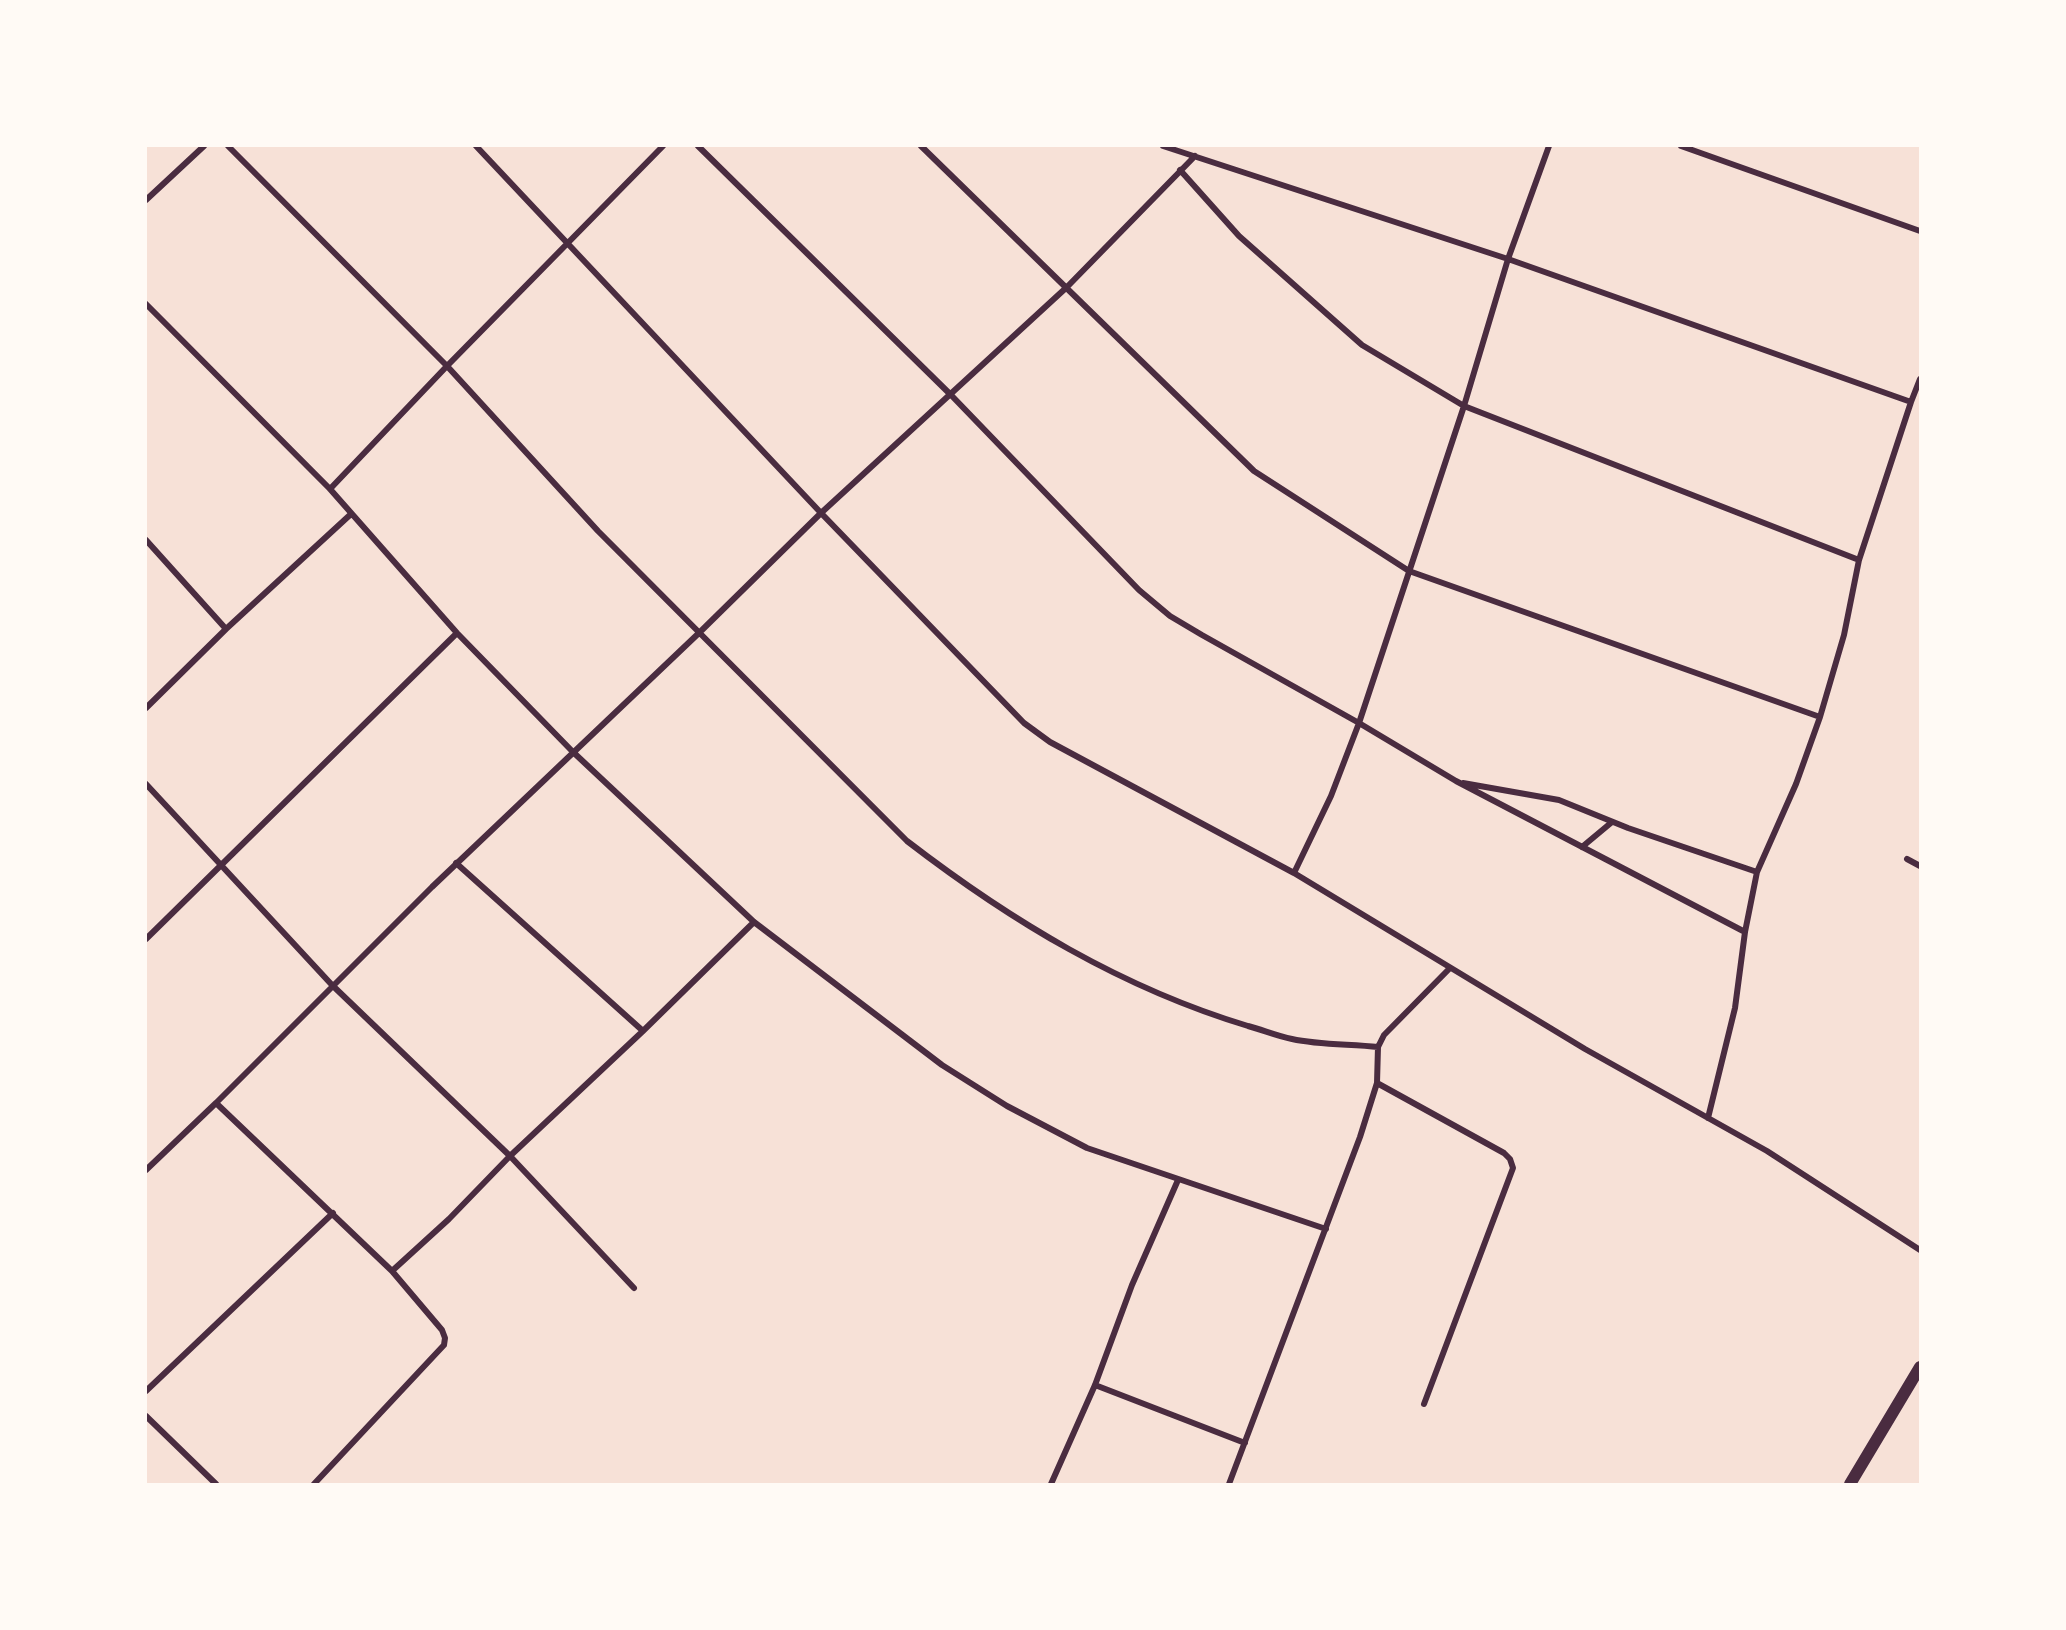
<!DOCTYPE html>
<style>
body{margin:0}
#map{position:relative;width:2066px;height:1630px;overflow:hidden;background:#f7e1d7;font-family:"Space Grotesk",sans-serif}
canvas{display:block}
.frame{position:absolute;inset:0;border:147px solid #fffaf5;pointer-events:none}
</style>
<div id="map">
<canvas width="2066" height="1630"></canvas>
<div class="frame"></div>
</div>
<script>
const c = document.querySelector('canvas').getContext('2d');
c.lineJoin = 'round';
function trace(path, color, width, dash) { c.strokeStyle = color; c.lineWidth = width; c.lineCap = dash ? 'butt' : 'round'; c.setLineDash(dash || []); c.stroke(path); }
const minor = new Path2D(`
 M 228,146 L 447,366 L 598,531 L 907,841 C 1011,921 1122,988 1248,1026 C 1263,1030 1277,1036 1292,1039 C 1319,1045 1350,1044 1378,1047
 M 476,146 L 821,513 L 1024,723 L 1050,742 L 1294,873 L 1585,1049 L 1767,1151 L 1920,1250
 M 698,146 L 951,395 L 1139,590 L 1170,616 L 1202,635 L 1359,723 L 1456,781 L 1745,932
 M 921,146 L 1254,471 L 1409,571 L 1820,717
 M 1163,146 L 1508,259 L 1911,402
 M 1681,146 L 1920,231
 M 1180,170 L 1239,236 L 1362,345 L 1464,406 L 1859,560
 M 146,200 L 204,146
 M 146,304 L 330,489 L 457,633 L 573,752 L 754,922 L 942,1065 L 1007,1106 L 1087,1148 L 1326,1229
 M 330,489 L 447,366 L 663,146
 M 146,540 L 226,629
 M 146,708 L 226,629 L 351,514
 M 1463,783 L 1559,800 L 1628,828 L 1757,872
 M 146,784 L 332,985 L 510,1156 L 634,1288
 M 1582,847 L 1612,822
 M 1907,859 L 1920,866
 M 456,863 L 643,1031
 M 1294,873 L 1331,796 L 1359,723 L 1464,406 L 1508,259 L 1549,146
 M 146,939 L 457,633
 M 1377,1083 L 1504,1153 L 1510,1159 L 1513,1168 L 1424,1404
 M 1708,1118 L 1735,1008 L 1745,932 L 1757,872 L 1796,784 L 1820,717 L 1844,635 L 1859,560 L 1911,402 L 1920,379
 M 146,1170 L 216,1103
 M 392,1271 L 449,1219 L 510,1156 L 643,1031 L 754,922
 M 1095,1385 L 1245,1443
 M 146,1391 L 333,1213
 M 146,1416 L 216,1484
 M 314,1484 L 444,1345 L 445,1338 L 442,1330 L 392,1271 L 216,1103 L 432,887 L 700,632 L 821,513 L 1067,287 L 1195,156
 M 1051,1484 L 1095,1385 L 1132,1285 L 1178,1180
 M 1229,1484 L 1360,1137 L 1377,1083 L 1378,1047 L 1384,1035 L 1450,968`);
const secondary = new Path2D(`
 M 1850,1484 L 1920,1367`);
trace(minor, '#4a2c40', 6);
trace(secondary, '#4a2c40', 12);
</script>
